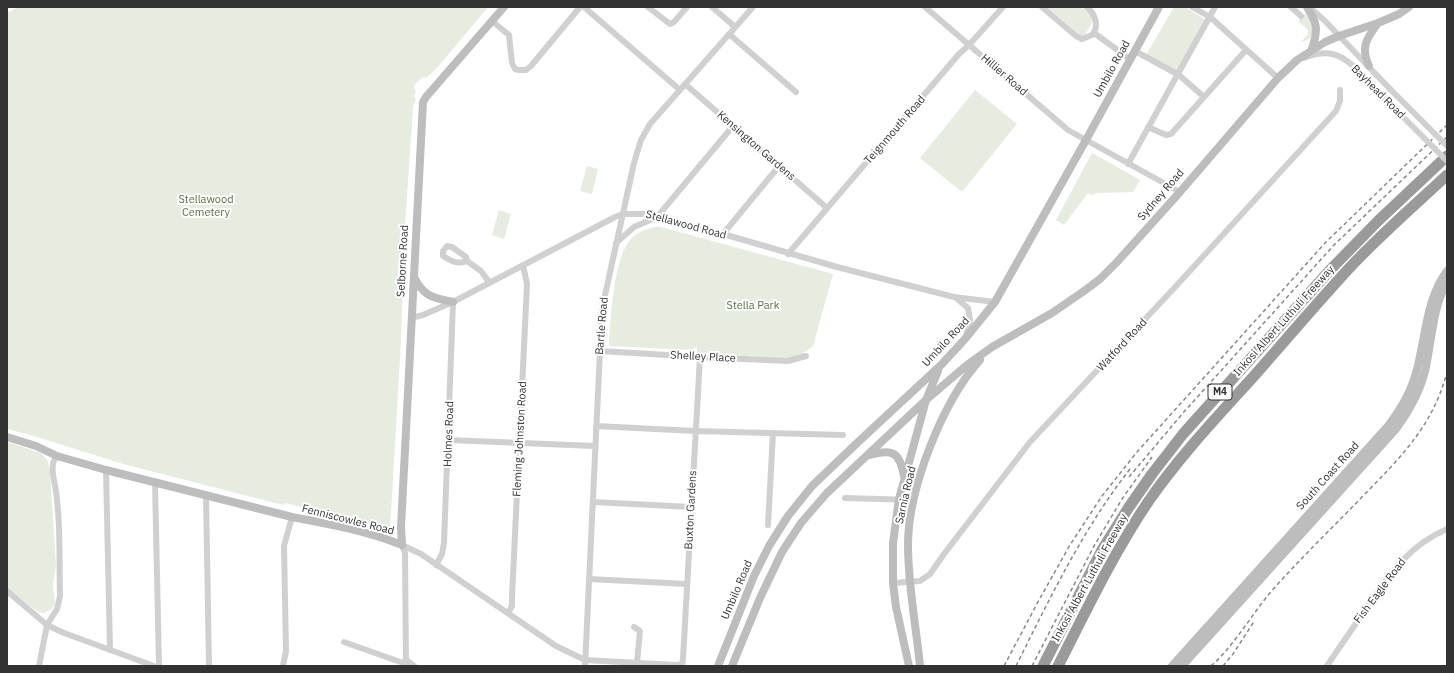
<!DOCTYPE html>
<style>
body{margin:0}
#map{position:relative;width:1454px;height:673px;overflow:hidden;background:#fff;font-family:"IBM Plex Sans",sans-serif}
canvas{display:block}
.frame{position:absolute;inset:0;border:8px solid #333;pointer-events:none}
</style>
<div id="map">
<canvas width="1454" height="673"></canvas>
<div class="frame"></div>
</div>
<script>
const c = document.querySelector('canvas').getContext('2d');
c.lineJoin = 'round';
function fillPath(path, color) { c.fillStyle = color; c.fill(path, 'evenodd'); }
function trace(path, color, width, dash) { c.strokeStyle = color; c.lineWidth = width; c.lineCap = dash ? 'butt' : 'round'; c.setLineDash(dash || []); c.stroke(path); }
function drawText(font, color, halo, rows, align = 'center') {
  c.font = font + ' "IBM Plex Sans",sans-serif'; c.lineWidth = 4; c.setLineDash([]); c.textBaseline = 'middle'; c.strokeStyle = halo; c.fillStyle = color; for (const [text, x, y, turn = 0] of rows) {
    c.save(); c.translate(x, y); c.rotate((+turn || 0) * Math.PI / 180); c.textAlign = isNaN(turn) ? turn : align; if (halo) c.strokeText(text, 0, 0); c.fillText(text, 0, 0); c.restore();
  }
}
const green = new Path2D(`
 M 18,7 L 488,7 L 437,68 L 426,78 L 423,77 L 415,84 L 414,87 L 416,92 L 413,96 L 416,99 L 413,106 L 405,226 L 401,341 L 390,530 L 285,503 L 283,505 L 123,464 L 34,436 L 7,429 L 7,13 Z
 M 1047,7 L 1082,7 L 1092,15 L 1093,21 L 1085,35 L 1081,36 Z
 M 1174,7 L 1185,7 L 1204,19 L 1204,23 L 1176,72 L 1146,55 Z
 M 1305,13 C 1314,22 1317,40 1301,42 L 1308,34 L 1308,30 L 1298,21 Z
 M 975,90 L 1017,124 L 962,192 L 920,158 Z
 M 1092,153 L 1140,180 L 1133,192 L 1097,193 L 1092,195 L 1088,193 L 1064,225 L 1056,220 Z
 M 587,166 L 598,169 L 592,194 L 580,191 Z
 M 499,210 L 511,214 L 504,239 L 492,235 Z
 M 655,227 L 661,227 L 833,274 L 813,346 L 798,357 L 789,359 L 697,353 L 697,347 L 691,350 L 609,346 C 610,321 614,261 629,241 C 635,233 646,229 655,227 Z
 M 7,442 L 41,453 L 48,461 L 50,471 L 56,566 L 53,586 L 55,603 L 52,609 L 44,613 L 38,612 L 7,588 Z`);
const street = new Path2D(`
 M 584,7 L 680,90
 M 648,7 L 670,24 L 674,22 L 687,7
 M 712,7 L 735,27
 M 925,7 L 1068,130 L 1180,192
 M 1042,7 L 1076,36 L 1082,39 L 1092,35 C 1100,26 1095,14 1087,7
 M 1192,7 L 1210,17 L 1278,78
 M 1291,7 L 1301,16
 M 1309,7 L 1324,20 L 1390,89
 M 492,21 L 509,35 L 512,63 L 515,69 L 518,70 L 526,70 L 531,66 L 580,7
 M 1094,33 L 1130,59
 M 729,34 L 796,92
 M 1135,51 L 1179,75 L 1204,97
 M 1304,58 C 1312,55 1323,52 1332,54 C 1350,57 1369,83 1382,96
 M 685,84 L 827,208
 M 1148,127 L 1166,135 L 1171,134 L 1246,50
 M 1128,164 L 1215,7
 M 723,234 L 779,166
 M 616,243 L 634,227 L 657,217 L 733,126
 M 788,254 L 959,54 L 969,45 L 1003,7
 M 467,261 C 457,265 452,261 443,256 L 443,251 L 447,246 L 452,247 L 466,257 L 467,261 L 481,271 L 489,282
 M 956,298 L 968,308 L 970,320 L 966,336
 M 411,318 L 423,315 L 453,302 L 615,217 L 623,214 L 645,214 L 723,234 L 837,267 L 954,297 L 995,302
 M 600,351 L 700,357 L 788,361 L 806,356
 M 596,426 L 695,431 L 843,435
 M 449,440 L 595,446
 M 106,470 L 110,650
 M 155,483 L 159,666
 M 206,495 L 209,666
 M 845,498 L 914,500
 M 593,502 L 691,507
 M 768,525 L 773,433
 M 402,545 L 421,554 L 556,646 L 585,660 L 677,665 L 682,664 L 683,659 L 700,357
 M 402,545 L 405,553 L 406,666
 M 436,565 L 442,554 L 444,543 L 453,302
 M 589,579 L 687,584
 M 893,583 L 920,581 L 930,574 L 944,554 L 1030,442 L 1177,285 L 1336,111 L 1340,101 L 1340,90
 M 7,591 L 47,625 L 64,633 L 154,666
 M 508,613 L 512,606 L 512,597 L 527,284 L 523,265
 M 634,627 L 640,631 L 637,663
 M 344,642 L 406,664
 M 406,660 L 414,666
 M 39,666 L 47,625 L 57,609 L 60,596 C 59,559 61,521 55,485 C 53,476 50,463 57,456
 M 283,666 L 286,651 L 284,546 L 292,517
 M 585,666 L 602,309 L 634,163 L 641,140 L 650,124 L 753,7
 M 1327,666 C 1340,646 1354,627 1367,607 C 1390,574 1408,546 1447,529`);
const secondary = new Path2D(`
 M 1307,7 C 1318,24 1318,30 1312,49
 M 1369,66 C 1360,47 1367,38 1378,23
 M 414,277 C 424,297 433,298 453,302
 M 7,437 L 36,446 L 57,456 L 106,470 L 292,517 C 329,524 367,531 402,545
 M 870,455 C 893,448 900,453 904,476
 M 402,545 L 401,527 L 423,102 L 426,97 L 504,7
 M 718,666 L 754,576 L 769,546 L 788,516 L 812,486 L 856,444 L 941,365 L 965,339 L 995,302 L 1086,140 L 1159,7
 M 732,666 L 760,598 L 782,552 L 801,523 L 827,493 L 926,400 L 967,365 L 992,347 L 1052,313 L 1084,291 L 1100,279 L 1117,262 L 1180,192 L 1278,78 L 1297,60 L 1325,42 L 1339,36 L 1378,23 L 1399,14 L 1409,7
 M 909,666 L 896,607 L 893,583 L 893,543 L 899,499 L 926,400 L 938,371
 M 920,666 C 916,625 908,586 908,545 C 908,488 943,401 980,360
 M 1172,666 L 1388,426 C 1401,409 1412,391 1417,369 C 1426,336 1426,299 1447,271
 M 1182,666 L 1396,429 C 1409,411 1420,392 1425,371 C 1431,347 1433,303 1447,284`);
const highway = new Path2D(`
 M 1043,666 L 1102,550 L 1129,507 L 1152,474 L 1183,434 L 1331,269 L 1379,220 L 1447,156
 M 1058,666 C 1086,611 1113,554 1148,502 C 1179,457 1217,417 1254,376 C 1283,343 1312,309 1342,276 C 1374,240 1412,208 1447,175`);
const rail = new Path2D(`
 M 1129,477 L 1183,413 L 1334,245 L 1447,137
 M 1004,666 L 1039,600 L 1070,545 L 1102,496 L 1137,452 L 1326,242 L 1447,125
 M 1016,666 C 1050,598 1083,529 1130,469
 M 1032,666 L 1094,546 L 1122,499 L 1152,457
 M 1211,666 C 1237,643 1253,611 1276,586 C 1304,555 1334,526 1363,496 C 1400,458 1433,426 1447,372
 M 1223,666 L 1233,654 L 1255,620`);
const streetBridge = new Path2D(`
 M 1390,89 L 1447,146
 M 1382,96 L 1447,161`);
const shields = [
 [1220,392,24]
];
const shieldNames = [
 ["M4",1220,392]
];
const streetNames = [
 ["Umbilo Road",1112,69,-61],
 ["Hillier Road",1004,75,41],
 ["Bayhead Road",1378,92,45],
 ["Teignmouth Road",895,130,-49],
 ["Kensington Gardens",756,146,41],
 ["Sydney Road",1161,195,-49],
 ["Stellawood Road",686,225,15],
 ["Selborne Road",403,261,-87],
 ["Inkosi Albert Luthuli Freeway",1284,321,-48],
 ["Bartle Road",602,326,-85],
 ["Umbilo Road",946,342,-47],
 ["Watford Road",1122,345,-47],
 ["Shelley Place",703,357,3],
 ["Holmes Road",449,434,-88],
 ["Fleming Johnston Road",520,439,-87],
 ["South Coast Road",1328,476,-48],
 ["Sarnia Road",906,495,-77],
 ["Buxton Gardens",691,510,-87],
 ["Fenniscowles Road",348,520,14],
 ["Inkosi Albert Luthuli Freeway",1090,578,-61],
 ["Umbilo Road",737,590,-67],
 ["Fish Eagle Road",1380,591,-53]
];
const parkNames = [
 ["Stellawood",206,200],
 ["Cemetery",206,213],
 ["Stella Park",753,306]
];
fillPath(green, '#e6ecdf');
trace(street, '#d0d0d0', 6);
trace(secondary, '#bdbdbd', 8);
trace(highway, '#9a9a9a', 11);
trace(rail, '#888', 1.5, [4, 3]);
trace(streetBridge, '#d0d0d0', 6);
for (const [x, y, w] of shields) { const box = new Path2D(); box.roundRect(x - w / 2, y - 8, w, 16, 3); c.fillStyle = '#fff'; c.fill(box); trace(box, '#333', 1); }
drawText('bold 10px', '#333', null, shieldNames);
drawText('11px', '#333', '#fff', streetNames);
drawText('11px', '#56703f', '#fff', parkNames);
</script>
